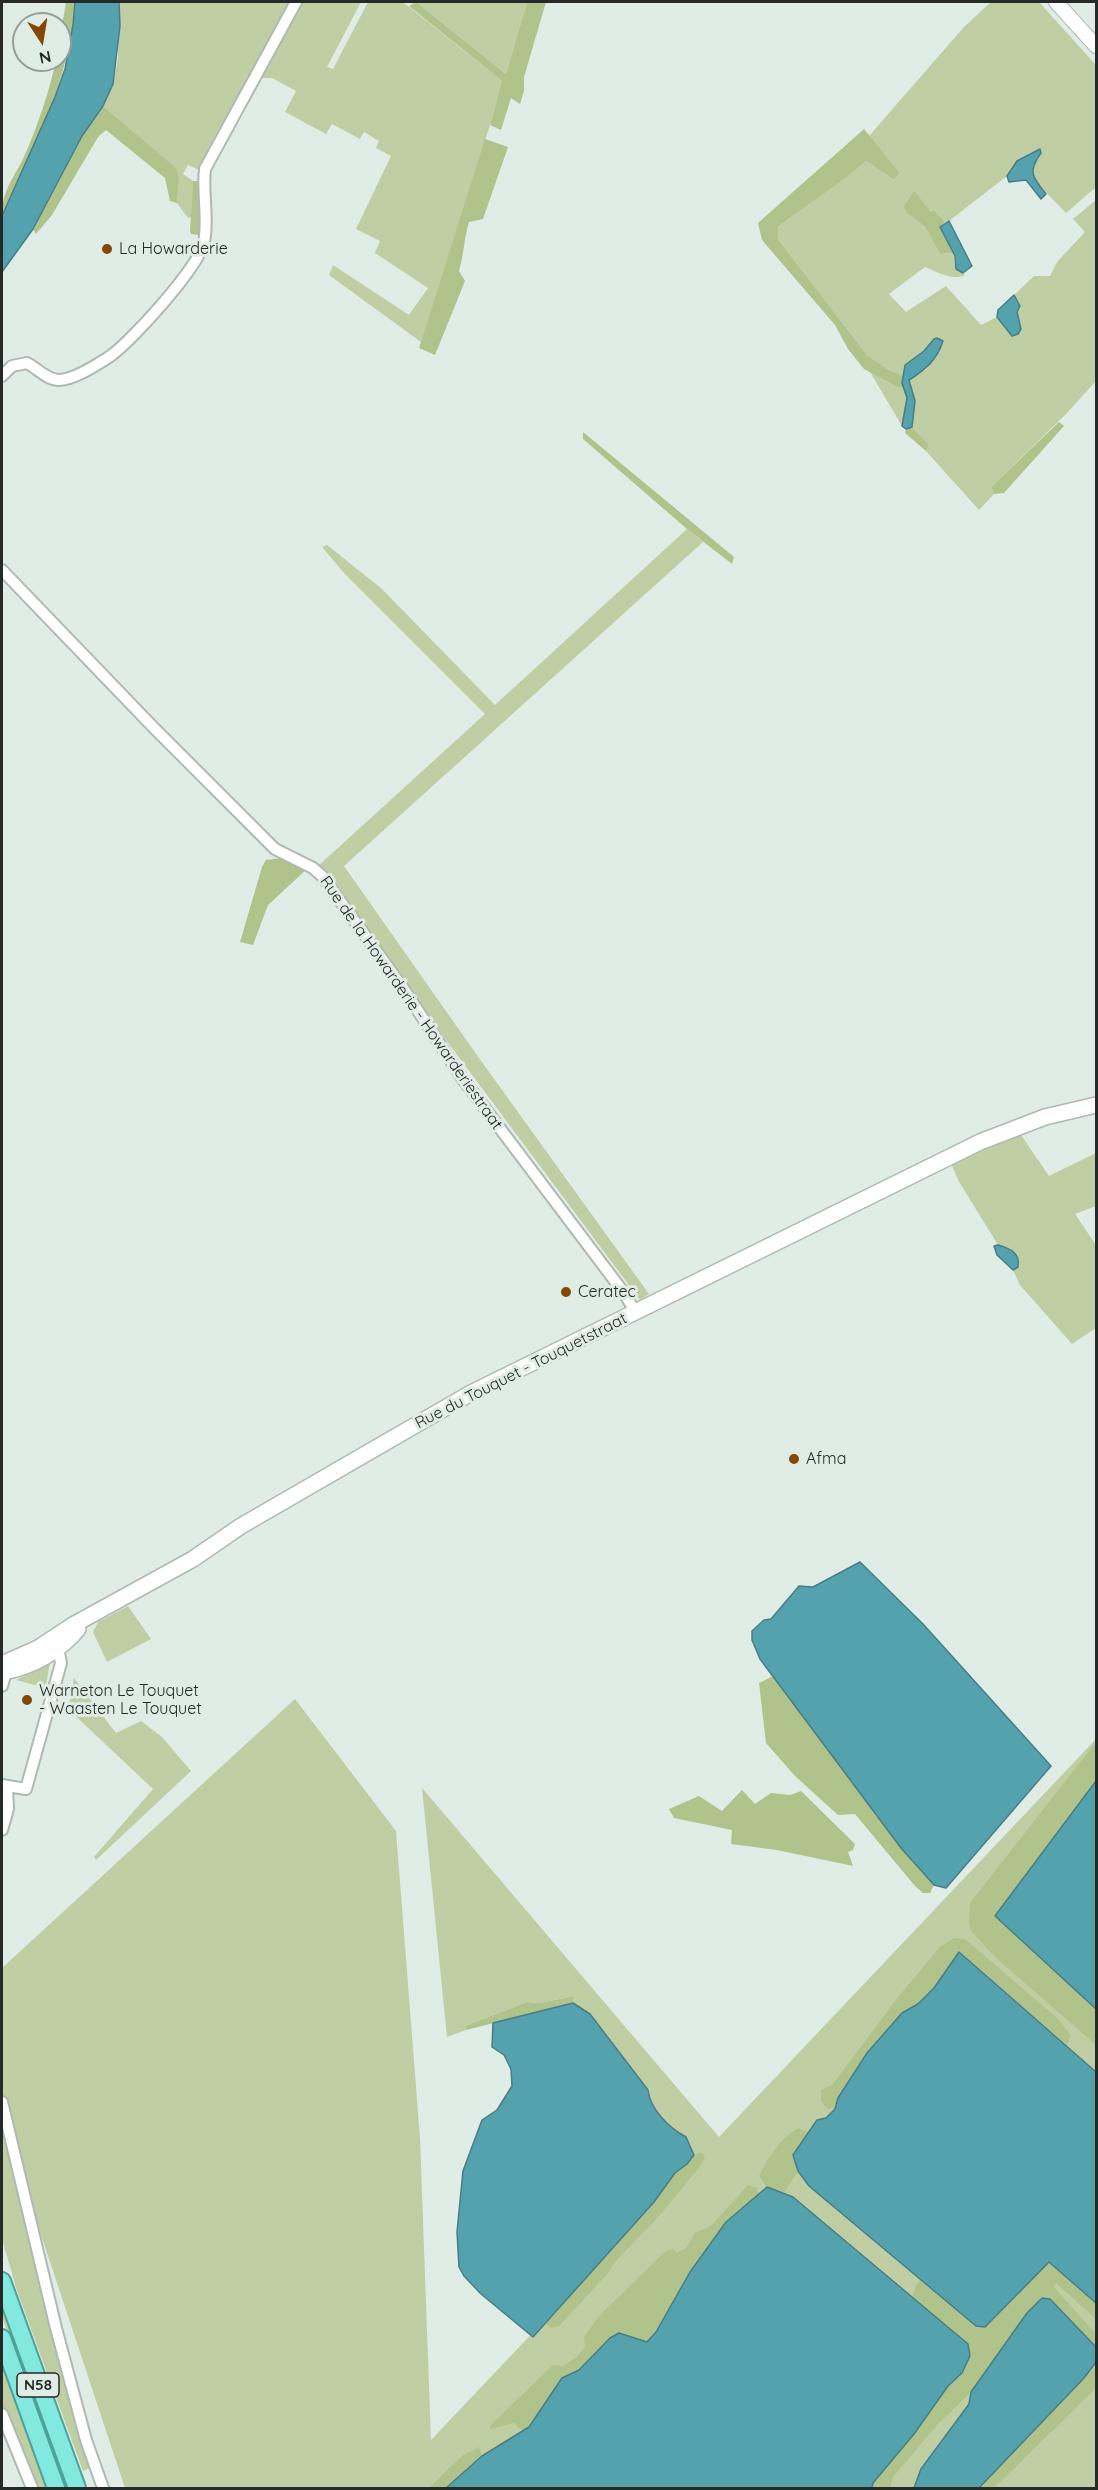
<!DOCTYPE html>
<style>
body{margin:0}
#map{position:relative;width:1098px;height:2490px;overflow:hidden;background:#e0ece6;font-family:Quicksand,sans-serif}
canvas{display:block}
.frame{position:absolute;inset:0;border:3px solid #252927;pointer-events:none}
.north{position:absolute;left:12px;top:12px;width:60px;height:60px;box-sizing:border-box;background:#e0ece6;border:2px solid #959e9a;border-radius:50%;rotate:168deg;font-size:16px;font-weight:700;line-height:24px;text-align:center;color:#252927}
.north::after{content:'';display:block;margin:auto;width:21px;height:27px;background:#844706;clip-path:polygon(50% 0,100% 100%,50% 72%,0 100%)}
</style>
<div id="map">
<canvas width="1098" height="2490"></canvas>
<div class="frame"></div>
<div class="north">N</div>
</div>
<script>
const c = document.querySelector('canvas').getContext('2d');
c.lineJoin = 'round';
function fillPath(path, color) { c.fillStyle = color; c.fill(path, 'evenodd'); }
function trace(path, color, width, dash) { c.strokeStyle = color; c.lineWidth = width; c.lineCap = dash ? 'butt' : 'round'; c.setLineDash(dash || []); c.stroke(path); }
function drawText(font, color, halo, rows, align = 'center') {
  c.font = font + ' Quicksand,sans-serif'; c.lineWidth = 6; c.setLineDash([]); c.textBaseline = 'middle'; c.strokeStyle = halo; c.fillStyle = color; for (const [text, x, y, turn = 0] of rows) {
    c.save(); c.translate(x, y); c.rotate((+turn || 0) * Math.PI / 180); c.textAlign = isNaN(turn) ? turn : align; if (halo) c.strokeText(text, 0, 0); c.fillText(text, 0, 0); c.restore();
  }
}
const green = new Path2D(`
 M 119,2 L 291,2 L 209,147 L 199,170 L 188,165 L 183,174 L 193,181 L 191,217 L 188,218 L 177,203 L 179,179 L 175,168 L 103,106 L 113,84 L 118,59 Z
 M 301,2 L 361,2 L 327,67 L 333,69 L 368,2 L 403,2 L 502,81 L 490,125 L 421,342 L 329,275 L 333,265 L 409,315 L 428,288 L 375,253 L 380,241 L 356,229 L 391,156 L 376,148 L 379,141 L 364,132 L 360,139 L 332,124 L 326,134 L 285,112 L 296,91 L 272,78 L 258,78 Z
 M 416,2 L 527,2 L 506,74 Z
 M 991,2 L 1039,2 L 1096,65 L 1096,187 L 1066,213 L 1033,179 C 1031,169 1035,161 1041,153 L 1017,161 L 1007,176 L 949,221 L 945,222 L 934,210 L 907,213 L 925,227 L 940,254 L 953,253 L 956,269 L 965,275 C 952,281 937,272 925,267 L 889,294 L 906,312 L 946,286 L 981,325 L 997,317 L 1012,336 L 1021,329 L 1017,312 L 1020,306 L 1014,295 L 1034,276 L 1050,276 L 1057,262 L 1085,232 L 1073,219 L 1096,200 L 1096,381 L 1065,415 L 991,487 L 994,494 L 979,510 L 926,451 L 929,445 L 912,427 L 915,401 L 909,380 L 927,369 L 934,339 L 924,351 L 905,365 L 903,376 L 889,370 L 867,355 L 778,239 L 778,227 C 807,204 838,185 866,161 L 894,180 L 900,173 L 869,136 L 964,27 Z
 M 870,372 L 897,387 L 903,387 L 907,398 L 902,426 Z
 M 687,529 L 703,542 L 344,866 L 479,1058 L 649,1294 L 640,1300 L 317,867 L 485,714 L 345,574 L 322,547 L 327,545 L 382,589 L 495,705 Z
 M 1019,1132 L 1049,1176 L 1096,1153 L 1096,1206 L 1075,1214 L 1096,1245 L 1096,1328 L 1072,1344 L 1020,1285 L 1013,1270 L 1018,1266 L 1010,1248 L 998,1245 L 958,1180 L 951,1163 Z
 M 128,1606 L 151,1639 L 107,1662 L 93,1632 L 98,1622 Z
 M 50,1663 L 46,1685 L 42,1687 L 16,1680 Z
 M 74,1678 L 116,1733 L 141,1721 L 162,1737 L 191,1771 L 96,1860 L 94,1857 L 153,1789 L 68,1709 Z
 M 295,1699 L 396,1831 L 420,2138 L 431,2440 L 702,2154 L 701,2152 L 694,2155 L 686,2137 C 669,2128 650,2109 648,2089 L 590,2014 L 573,2003 L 574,1996 L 540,2003 L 527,2002 L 465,2026 L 466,2030 L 447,2037 L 422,1788 L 719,2137 L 1096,1739 L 1096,2488 L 125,2488 L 4,2123 L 37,2275 L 90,2468 L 83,2471 L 17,2291 L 2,2239 L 2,1968 Z
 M 2,2293 L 72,2488 L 64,2488 L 2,2317 Z
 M 2,2362 L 47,2488 L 37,2488 L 2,2404 Z`);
const forest = new Path2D(`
 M 66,2 L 75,2 C 70,78 35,148 2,216 C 1,193 13,179 23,159 C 37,128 49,93 56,60 L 60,60 L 60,39 Z
 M 416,2 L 506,74 L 527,2 L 546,2 L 524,77 L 524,91 L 520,104 L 511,98 L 501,130 L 490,125 L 502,81 L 409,6 Z
 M 103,106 L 176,168 L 179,179 L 177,203 L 170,201 L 165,178 L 106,130 L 98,137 L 52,215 L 36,234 L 33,229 L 82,136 Z
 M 864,129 L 900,173 L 894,180 L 866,161 C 838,186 807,204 778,227 L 778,239 L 867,355 L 889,370 L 903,376 L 903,387 L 897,387 L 864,369 L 848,349 L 835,325 L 762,240 L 758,223 Z
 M 485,139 L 508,147 L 483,219 L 469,222 C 464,239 464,253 459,271 L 465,281 L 435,355 L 419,348 Z
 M 193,181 L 201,181 C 199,199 204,217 200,235 L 191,234 L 190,231 Z
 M 914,191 L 930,211 L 934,210 L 945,222 L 940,228 L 953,253 L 940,254 L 925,227 L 907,213 L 904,206 Z
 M 1059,422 L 1064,426 L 1004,493 L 994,494 L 991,487 Z
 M 912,427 L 929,445 L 926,451 L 905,433 L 906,429 Z
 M 583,432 L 734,557 L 732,564 L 687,529 L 583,439 Z
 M 282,858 L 308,868 L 268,905 L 253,945 L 240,942 L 262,867 L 266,860 Z
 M 773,1676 L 901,1848 L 934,1885 L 930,1893 L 923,1893 L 915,1886 L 855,1814 L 838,1815 L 795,1776 L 766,1743 L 759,1683 Z
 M 1096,1742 L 1096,1781 L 995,1916 L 1096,2009 L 1096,2045 L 995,1957 L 971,1931 L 969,1920 L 970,1903 Z
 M 742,1790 L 755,1804 L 771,1793 L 790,1795 L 801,1791 L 855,1844 L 853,1850 L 848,1852 L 853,1866 L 777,1850 L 731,1844 L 732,1830 L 674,1818 L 669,1809 L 699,1796 L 722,1811 Z
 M 954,1938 L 965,1939 L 1057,2018 L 1071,2035 L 1067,2045 L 959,1952 L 934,1988 L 918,2004 L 902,2013 L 838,2098 L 835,2109 L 826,2108 L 821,2100 L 821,2090 L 832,2085 L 895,2001 L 940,1947 Z
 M 574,1996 L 573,2003 L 466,2030 L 465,2026 L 527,2002 L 540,2003 Z
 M 798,2128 L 809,2132 L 793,2155 L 798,2171 L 784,2193 L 767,2187 L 759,2176 C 769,2157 779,2139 798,2128 Z
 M 701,2152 L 705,2157 L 702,2164 L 659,2216 L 615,2262 L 609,2272 L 559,2326 L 551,2328 L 546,2324 L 654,2202 L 675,2173 L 687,2164 L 694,2155 Z
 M 748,2185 L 757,2188 L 758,2194 L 725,2222 L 690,2272 L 656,2332 L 646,2342 L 619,2333 L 610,2338 L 579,2370 L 562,2378 L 529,2427 L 523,2431 L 514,2423 L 490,2429 L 490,2426 L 553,2365 L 563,2366 L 577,2357 L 585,2347 L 584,2337 L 600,2315 L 666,2251 L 673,2249 L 677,2253 L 686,2248 L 695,2233 L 712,2225 Z
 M 1049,2262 L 1096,2303 L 1096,2319 L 1056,2283 L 1054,2287 L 1096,2334 L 1096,2351 L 1096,2347 L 1042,2298 L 1027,2313 L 971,2392 L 937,2425 L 893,2477 L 890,2488 L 872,2488 L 873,2483 L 914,2434 L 948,2386 L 962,2373 L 968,2344 L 912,2298 L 916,2285 L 921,2280 L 976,2326 L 985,2327 Z
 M 1096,2362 L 1096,2388 L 994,2488 L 979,2488 L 1084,2378 Z
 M 479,2447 L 482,2456 L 446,2488 L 429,2488 L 463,2455 Z`);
const water = new Path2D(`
 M 75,2 L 119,2 L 120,26 L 113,84 L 103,106 L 82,136 L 33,229 L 2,272 L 2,216 L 55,97 L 65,69 L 73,25 Z
 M 1040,149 L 1041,153 C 1027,172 1033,178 1046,194 L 1041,199 L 1026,180 L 1009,182 L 1007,176 L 1017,161 Z
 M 949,221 L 972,266 L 963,273 L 956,269 L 955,256 L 940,227 Z
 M 1014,295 L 1020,306 L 1017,312 L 1021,329 L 1018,334 L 1012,336 L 997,317 L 998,310 Z
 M 937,338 L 943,341 C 937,360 925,370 909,380 L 915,401 L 912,427 L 906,429 L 902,426 L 907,398 L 902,383 L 905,365 L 924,351 L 934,339 Z
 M 998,1245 C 1009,1248 1021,1253 1018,1267 L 1013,1270 L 997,1255 L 994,1246 Z
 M 860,1562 L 923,1624 L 1051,1766 L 946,1888 L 934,1885 L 901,1848 L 760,1659 L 752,1640 L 752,1631 L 764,1620 L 771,1619 L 799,1586 L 813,1587 Z
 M 1096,1781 L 1096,2009 L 995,1916 Z
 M 959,1952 L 1096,2072 L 1096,2303 L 1049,2262 L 985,2327 L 976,2326 L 809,2186 L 798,2171 L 793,2155 L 817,2120 L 826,2118 L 835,2109 L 838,2098 L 867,2053 L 902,2013 L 918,2004 L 934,1988 Z
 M 573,2003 L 590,2014 L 648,2090 C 650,2109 669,2128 686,2137 L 694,2155 L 687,2164 L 675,2173 L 654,2202 L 533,2337 L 481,2294 L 464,2276 L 459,2267 L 457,2232 L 463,2171 L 482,2120 L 497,2110 L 512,2086 L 511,2069 L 504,2055 L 492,2047 L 493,2023 Z
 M 767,2187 L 793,2197 L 968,2344 L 970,2356 L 962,2373 L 948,2386 L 914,2434 L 873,2483 L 872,2488 L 446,2488 L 482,2456 L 529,2427 L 562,2378 L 579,2370 L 610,2338 L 619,2333 L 647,2342 L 656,2332 L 690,2272 L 726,2222 Z
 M 1042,2298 L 1050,2299 L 1096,2347 L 1096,2362 L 1084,2378 L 979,2488 L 914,2488 L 921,2469 L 969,2404 L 971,2392 L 1027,2313 Z`);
const minor = new Path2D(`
 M 2,376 L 12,366 L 27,363 C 37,368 47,380 59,380 C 74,380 96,365 109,357 C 131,342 199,267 204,242 C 209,218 202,193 205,169 L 296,2
 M 2,570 L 153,727 L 275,849 L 313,868 L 322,876 L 403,988 L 462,1078 L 624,1293 L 636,1313
 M 2,1686 L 6,1672
 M 2,1785 L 26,1789 L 61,1663 L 59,1653 L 52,1646
 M 2,1830 L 8,1809 L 7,1786
 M 2,2102 L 56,2328 L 86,2440 L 103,2488
 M 2,2414 L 32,2488`);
const tertiary = new Path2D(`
 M 1056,2 L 1096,46`);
const secondary = new Path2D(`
 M 2,1664 L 38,1648 L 73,1625 L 193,1559 L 241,1526 L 471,1393 L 980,1142 L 1045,1117 L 1096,1105
 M 2,1672 C 31,1668 60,1651 78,1629`);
const trunk = new Path2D(`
 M 2,2281 L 77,2488
 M 2,2338 L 56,2488`);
const markers = [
 [107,249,6,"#844706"],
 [566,1292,6,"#844706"],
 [794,1459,6,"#844706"],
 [27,1700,6,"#844706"]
];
const shields = [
 [38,2385,42]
];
const shieldNames = [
 ["N58",38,2385]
];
const poiNames = [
 ["La Howarderie",119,249],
 ["Ceratec",578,1292],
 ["Afma",806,1459],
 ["Warneton Le Touquet",39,1691],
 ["- Waasten Le Touquet",39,1709]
];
const streetNames = [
 ["Rue de la Howarderie - Howarderiestraat",411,1003,55],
 ["Rue du Touquet - Touquetstraat",521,1371,-27]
];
fillPath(green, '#c0cea4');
fillPath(forest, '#b0c38b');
fillPath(water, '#55a2af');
trace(water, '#477e86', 1.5);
trace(minor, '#aeb9b4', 14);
trace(tertiary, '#aeb9b4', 16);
trace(secondary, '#aeb9b4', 18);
trace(trunk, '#4da29b', 20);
trace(minor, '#fff', 10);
trace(tertiary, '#fff', 14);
trace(secondary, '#fff', 15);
trace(trunk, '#82e8e0', 16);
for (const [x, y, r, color] of markers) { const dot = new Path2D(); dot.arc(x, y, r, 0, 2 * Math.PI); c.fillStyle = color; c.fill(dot); trace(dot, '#e0ece6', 2); }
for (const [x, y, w] of shields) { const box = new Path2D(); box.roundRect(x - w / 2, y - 12, w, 24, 4.5); c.fillStyle = '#e0ece6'; c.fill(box); trace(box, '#252927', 1.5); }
drawText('bold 15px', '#252927', null, shieldNames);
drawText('16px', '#252927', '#e0ece6', poiNames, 'left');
drawText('16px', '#252927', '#e0ece6', streetNames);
</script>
